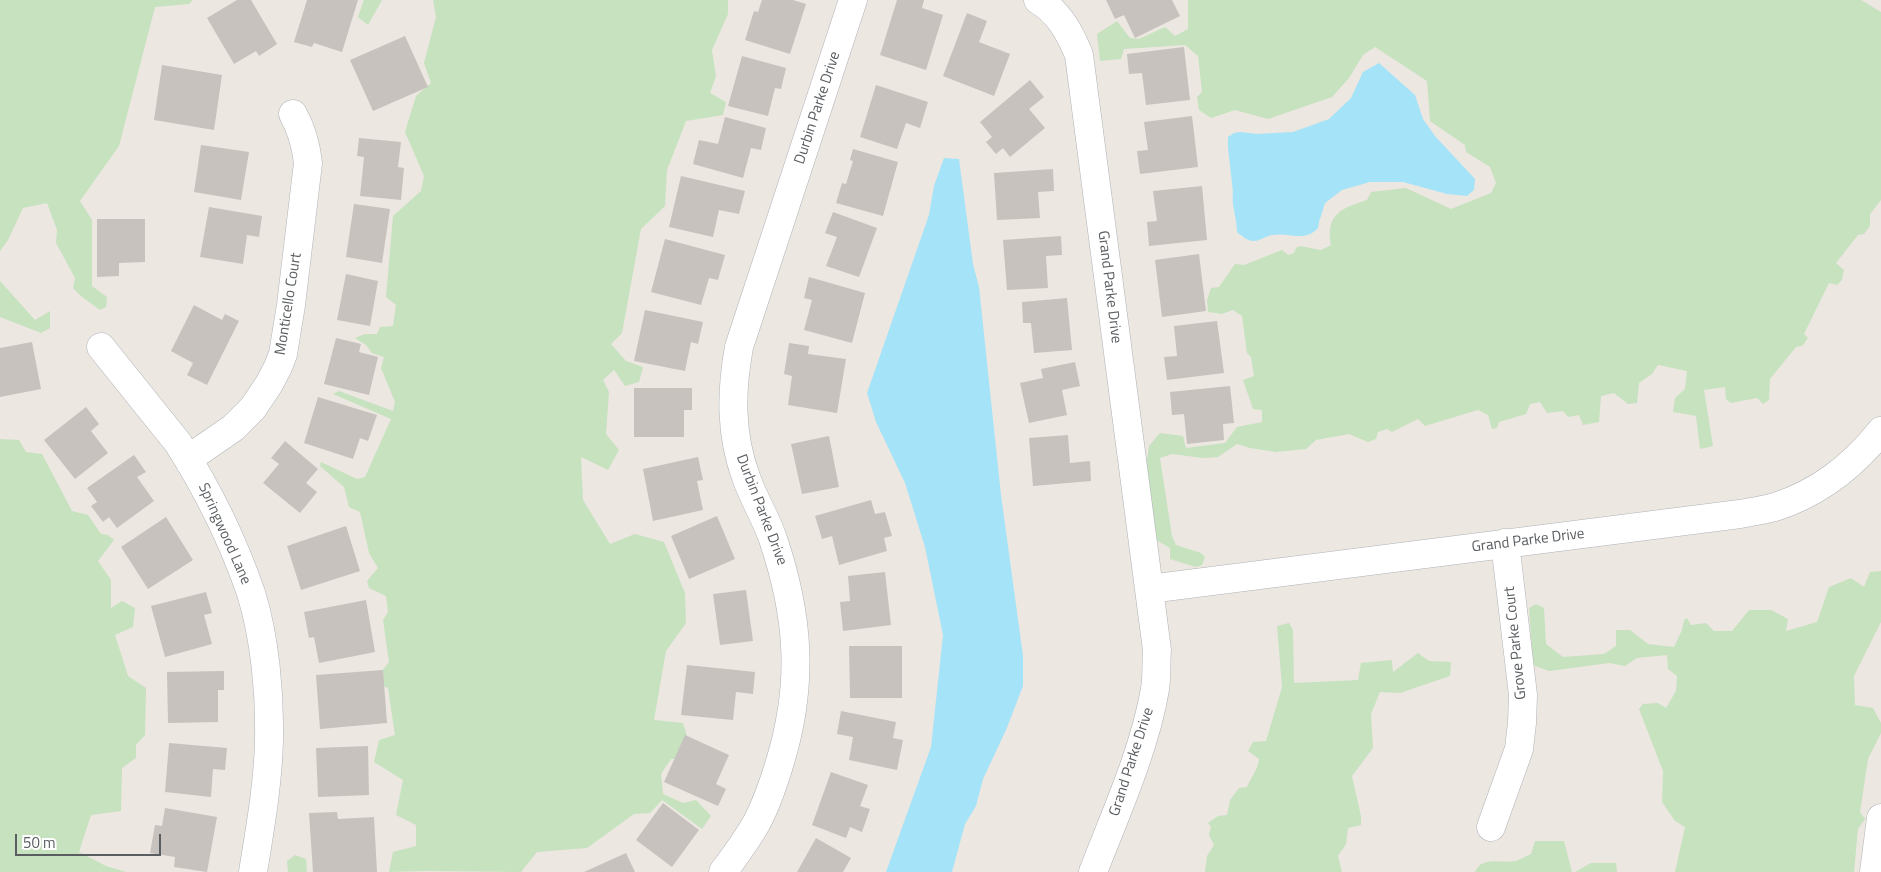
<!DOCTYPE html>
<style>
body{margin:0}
#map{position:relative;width:1881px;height:872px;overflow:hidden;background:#ece7e1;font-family:"Titillium Web",sans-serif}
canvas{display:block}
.scale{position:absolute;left:15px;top:834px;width:146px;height:22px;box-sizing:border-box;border:2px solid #5a5e61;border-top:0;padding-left:6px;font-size:15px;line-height:18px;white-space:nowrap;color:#5a5e61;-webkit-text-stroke:4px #fff;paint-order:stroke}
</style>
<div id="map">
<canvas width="1881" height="872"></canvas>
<div class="scale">50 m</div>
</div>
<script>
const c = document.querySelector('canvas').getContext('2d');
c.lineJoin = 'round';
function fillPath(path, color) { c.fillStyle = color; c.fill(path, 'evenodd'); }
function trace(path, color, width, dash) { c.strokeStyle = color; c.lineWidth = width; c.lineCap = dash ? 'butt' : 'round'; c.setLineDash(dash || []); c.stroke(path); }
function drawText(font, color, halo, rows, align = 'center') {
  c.font = font + ' "Titillium Web",sans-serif'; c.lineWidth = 4.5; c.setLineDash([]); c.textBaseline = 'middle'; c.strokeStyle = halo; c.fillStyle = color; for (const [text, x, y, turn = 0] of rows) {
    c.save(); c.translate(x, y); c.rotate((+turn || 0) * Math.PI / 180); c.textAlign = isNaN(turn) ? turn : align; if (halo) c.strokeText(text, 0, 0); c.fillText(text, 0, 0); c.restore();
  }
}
const green = new Path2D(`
 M 0,0 L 193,0 L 189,4 L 155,7 L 119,146 L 80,201 L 92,220 L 92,286 L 107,297 L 106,307 L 100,310 L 82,297 L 73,288 L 75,278 L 56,243 L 57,230 L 47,203 L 23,208 L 8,240 L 0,251 Z
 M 364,0 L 382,0 L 368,25 L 358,17 Z
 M 433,0 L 728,0 L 728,14 L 712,50 L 716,76 L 710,93 L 726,102 L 723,115 L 686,121 L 667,170 L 665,206 L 641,229 L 622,333 L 611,344 L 626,361 L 643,367 L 639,382 L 625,386 L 614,370 L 603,380 L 609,392 L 606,434 L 619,450 L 608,470 L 581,457 L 583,500 L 610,544 L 635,534 L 664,542 L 685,593 L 686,623 L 666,651 L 654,720 L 683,723 L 687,736 L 676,759 L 671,759 L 661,774 L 663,794 L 683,803 L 696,800 L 711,816 L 702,829 L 662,800 L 650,813 L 634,814 L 587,848 L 537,852 L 521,872 L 425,871 L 389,872 L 393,852 L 416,846 L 416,825 L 396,815 L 403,780 L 374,762 L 379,740 L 395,735 L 388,688 L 382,685 L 382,671 L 389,662 L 383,620 L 388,612 L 386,596 L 369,588 L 367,581 L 378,568 L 369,553 L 360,512 L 349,507 L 344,487 L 320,466 L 321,462 L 357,479 L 365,477 L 391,419 L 333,394 L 339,391 L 393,411 L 395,402 L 381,368 L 384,357 L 372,353 L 366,345 L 355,338 L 365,334 L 377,334 L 380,327 L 393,326 L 396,305 L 386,297 L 393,216 L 421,191 L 424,176 L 405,132 L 416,96 L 431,83 L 424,63 L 436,17 Z
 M 1188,0 L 1861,0 L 1881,12 L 1881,200 L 1870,214 L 1870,226 L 1864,234 L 1858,235 L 1836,263 L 1844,270 L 1842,280 L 1837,285 L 1829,283 L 1804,334 L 1808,338 L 1802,346 L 1796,347 L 1770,379 L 1769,400 L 1763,404 L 1757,398 L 1731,403 L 1726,399 L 1725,387 L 1704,390 L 1713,446 L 1700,449 L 1696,416 L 1673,412 L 1675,398 L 1685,389 L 1687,371 L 1658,365 L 1652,374 L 1639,383 L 1637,403 L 1628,404 L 1614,393 L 1601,396 L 1599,422 L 1583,425 L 1579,415 L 1568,417 L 1563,411 L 1547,413 L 1540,402 L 1530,404 L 1526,414 L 1499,422 L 1497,428 L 1492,429 L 1488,415 L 1478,410 L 1425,426 L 1418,419 L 1392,432 L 1387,429 L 1378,432 L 1376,439 L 1368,442 L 1349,434 L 1316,440 L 1306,449 L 1276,452 L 1250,448 L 1237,444 L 1218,457 L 1203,458 L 1172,454 L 1160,458 L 1172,536 L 1176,545 L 1201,553 L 1205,557 L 1202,565 L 1196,567 L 1170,559 L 1170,548 L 1156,540 L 1146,467 L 1149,446 L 1160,433 L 1183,436 L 1186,448 L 1225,443 L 1237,427 L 1262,422 L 1262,410 L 1253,409 L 1243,380 L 1254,376 L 1251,357 L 1247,353 L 1242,316 L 1233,310 L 1222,314 L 1208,312 L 1207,300 L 1211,288 L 1219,287 L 1235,264 L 1244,265 L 1282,250 L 1288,255 L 1294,253 L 1296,248 L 1300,246 L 1321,250 L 1331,245 C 1325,214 1342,208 1367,200 L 1371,192 L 1406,188 L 1451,209 L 1491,193 L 1496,183 L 1490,167 L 1466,152 L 1465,145 L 1430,121 L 1427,81 L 1375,47 L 1363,55 L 1349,78 L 1332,97 L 1268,119 L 1235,110 L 1211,118 L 1199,110 L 1197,97 L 1202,92 L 1198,56 L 1185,45 L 1124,49 L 1121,59 L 1100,61 L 1097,34 L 1117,21 L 1130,38 L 1139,39 L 1165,27 L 1175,36 L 1188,29 Z
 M 0,281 L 35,320 L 50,311 L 50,328 L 41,333 L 0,317 Z
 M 0,439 L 19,440 L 26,452 L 42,454 L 72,511 L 88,515 L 101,534 L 108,535 L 114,540 L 98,561 L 111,580 L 111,608 L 122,601 L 135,608 L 133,627 L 115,635 L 128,676 L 146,688 L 145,735 L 136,745 L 136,758 L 122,768 L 121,811 L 91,815 L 79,852 L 106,866 L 126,872 L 0,872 Z
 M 1881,571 L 1881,622 L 1854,676 L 1855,705 L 1873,708 L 1881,723 L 1881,733 L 1868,759 L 1860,812 L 1865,819 L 1858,829 L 1854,872 L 1675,872 L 1685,827 L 1675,821 L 1662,802 L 1663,771 L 1639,709 L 1643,704 L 1658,703 L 1666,708 L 1676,691 L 1677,676 L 1668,669 L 1667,655 L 1637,658 L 1625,666 L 1609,663 L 1549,671 L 1533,665 L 1529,608 L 1536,604 L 1544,608 L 1546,644 L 1563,657 L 1604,654 L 1616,646 L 1616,630 L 1630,630 L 1648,644 L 1674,647 L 1682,630 L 1684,620 L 1687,618 L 1691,625 L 1706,623 L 1714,631 L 1732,631 L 1749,610 L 1771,610 L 1788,619 L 1786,631 L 1817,622 L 1829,587 L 1851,578 L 1864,587 L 1870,572 Z
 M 1289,623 L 1293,630 L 1294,683 L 1358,680 L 1361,663 L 1392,660 L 1393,672 L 1418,653 L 1429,661 L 1451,662 L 1450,676 L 1400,693 L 1380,692 L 1371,714 L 1373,748 L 1352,776 L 1361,816 L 1361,825 L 1348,828 L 1346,844 L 1338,856 L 1342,872 L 1205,872 L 1207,856 L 1214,845 L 1209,835 L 1211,827 L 1208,823 L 1218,816 L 1227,815 L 1230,800 L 1239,788 L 1247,787 C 1251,777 1258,770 1259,759 L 1248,751 L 1253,742 L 1266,741 L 1282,687 L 1277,626 Z
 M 1535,841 L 1564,841 L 1572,872 L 1475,872 C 1482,855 1502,864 1516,861 C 1521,859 1526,856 1531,854 Z
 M 295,855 L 306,859 L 307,872 L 288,872 L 287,861 Z
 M 1591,863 L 1616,863 L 1617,872 L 1575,872 Z`);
const water = new Path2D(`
 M 1379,63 L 1415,95 L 1423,119 L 1435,136 L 1475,179 L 1474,190 L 1467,196 L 1447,194 L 1403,182 L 1370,182 L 1342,190 L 1325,203 L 1319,222 L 1318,228 C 1304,243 1290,232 1273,235 C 1267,235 1260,241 1254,241 C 1247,241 1242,236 1237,232 C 1237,218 1231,205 1233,192 L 1228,148 L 1228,137 L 1234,133 L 1241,132 L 1257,134 L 1293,132 L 1329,119 L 1351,98 L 1363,72 Z
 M 944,158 L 959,159 L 973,264 L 979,287 L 1001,495 L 1023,656 L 1023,686 L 1006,730 L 983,779 L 976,806 L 965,824 L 952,872 L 886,872 L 931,747 L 943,635 L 925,547 L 905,483 L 876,422 L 867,393 L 929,215 L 934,186 Z`);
const building = new Path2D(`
 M 237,0 L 251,0 L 277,44 L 259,56 L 256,51 L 234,64 L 207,18 Z
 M 307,0 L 358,0 L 342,52 L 314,43 L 312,47 L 294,42 Z
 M 762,0 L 793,0 L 806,4 L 790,54 L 745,40 L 754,11 L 758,12 Z
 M 897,0 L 924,0 L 922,8 L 943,15 L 926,70 L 880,55 Z
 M 1106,0 L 1172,0 L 1180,16 L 1135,38 L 1124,15 L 1115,19 Z
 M 967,13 L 987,21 L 979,42 L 1010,54 L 994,96 L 943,76 Z
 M 405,36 L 428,87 L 373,111 L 350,60 Z
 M 1184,47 L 1190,100 L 1146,105 L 1142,73 L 1129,74 L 1127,54 Z
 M 742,56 L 786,68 L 781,89 L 775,88 L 768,116 L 728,106 Z
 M 162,65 L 222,75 L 214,130 L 154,120 Z
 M 1030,80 L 1044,97 L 1029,109 L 1045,128 L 1010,157 L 1003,148 L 996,154 L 986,142 L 992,137 L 980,122 Z
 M 876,85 L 928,102 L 920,128 L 906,123 L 897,149 L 860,137 Z
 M 1192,116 L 1198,167 L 1140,174 L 1137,151 L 1148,150 L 1144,122 Z
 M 725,117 L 766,128 L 761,150 L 751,148 L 743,178 L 693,164 L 699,140 L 718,144 Z
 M 359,138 L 401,142 L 398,167 L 404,168 L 401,200 L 360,196 L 364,157 L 357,156 Z
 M 201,145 L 249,152 L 241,200 L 194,192 Z
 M 853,149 L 898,162 L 883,216 L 836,203 L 842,183 L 846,184 L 853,161 L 850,160 Z
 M 1053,169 L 1054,191 L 1038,192 L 1040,218 L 997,220 L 994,173 Z
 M 681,176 L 745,191 L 739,214 L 719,210 L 713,237 L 669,227 Z
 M 1202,186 L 1207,240 L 1149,246 L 1147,222 L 1157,221 L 1153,191 Z
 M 354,204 L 390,209 L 382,263 L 346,257 Z
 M 209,207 L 262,216 L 259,237 L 247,235 L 243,264 L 200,257 Z
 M 833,212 L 877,228 L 859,277 L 826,266 L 837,237 L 825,233 Z
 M 97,219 L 145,219 L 145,262 L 119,263 L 119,276 L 97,277 Z
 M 1061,236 L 1062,255 L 1046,256 L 1048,288 L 1007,290 L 1003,240 Z
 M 665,239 L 725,255 L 718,280 L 709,278 L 701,305 L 651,292 Z
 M 1199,254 L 1206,311 L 1162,317 L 1155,260 Z
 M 346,274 L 378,281 L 370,326 L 337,320 Z
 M 809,277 L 865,293 L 852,343 L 804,330 L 812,300 L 804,298 Z
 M 1067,298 L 1072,350 L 1034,353 L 1031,323 L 1023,323 L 1022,302 Z
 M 194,305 L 222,320 L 225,314 L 239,321 L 207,385 L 187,375 L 193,363 L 171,351 Z
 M 645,310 L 703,322 L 698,344 L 691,342 L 685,371 L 634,361 Z
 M 1217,321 L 1224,373 L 1167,380 L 1164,357 L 1177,356 L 1174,326 Z
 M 336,338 L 361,344 L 359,352 L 378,357 L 369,395 L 324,384 Z
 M 32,342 L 41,389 L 0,397 L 0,348 Z
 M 789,343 L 809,346 L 808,354 L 846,359 L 837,413 L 788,405 L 792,376 L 784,374 Z
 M 1075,362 L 1080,386 L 1062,390 L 1067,415 L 1029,423 L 1020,383 L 1043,378 L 1041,369 Z
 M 1230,386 L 1234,423 L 1223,424 L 1224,440 L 1187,444 L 1184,414 L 1172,415 L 1170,392 Z
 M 634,388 L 692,388 L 692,410 L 684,410 L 684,437 L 634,437 Z
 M 318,397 L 377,415 L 368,441 L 360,438 L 353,459 L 304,443 Z
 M 86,407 L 99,424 L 91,431 L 108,453 L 75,479 L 44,440 Z
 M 1068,435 L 1070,463 L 1090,461 L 1091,481 L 1033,486 L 1029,438 Z
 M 829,436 L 839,487 L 802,494 L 791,444 Z
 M 285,441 L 318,469 L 306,483 L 317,492 L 300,513 L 263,483 L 279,464 L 271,458 Z
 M 134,455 L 146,472 L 137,477 L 154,501 L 117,528 L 109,517 L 103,522 L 91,506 L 97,502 L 87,488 Z
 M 698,457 L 703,480 L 697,481 L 703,510 L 653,521 L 643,469 Z
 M 871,500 L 875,514 L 885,512 L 892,536 L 884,538 L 887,551 L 839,565 L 832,536 L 822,539 L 815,516 Z
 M 717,516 L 735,559 L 689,579 L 671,536 Z
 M 166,517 L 193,560 L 148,589 L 121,547 Z
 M 346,526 L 360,571 L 301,590 L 287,546 Z
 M 885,572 L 891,625 L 843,631 L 840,602 L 850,601 L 848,576 Z
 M 746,590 L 753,641 L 720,645 L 713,594 Z
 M 206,592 L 212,613 L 204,615 L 212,644 L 165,657 L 151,606 Z
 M 366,600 L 375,652 L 319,663 L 314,637 L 309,638 L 304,612 Z
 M 849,646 L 902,646 L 902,698 L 850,698 Z
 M 687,665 L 755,672 L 753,694 L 736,692 L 733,720 L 681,715 Z
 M 383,670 L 387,723 L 320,729 L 316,675 Z
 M 224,671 L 224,690 L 218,690 L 218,722 L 168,723 L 167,672 Z
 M 841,711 L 896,722 L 893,738 L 903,740 L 897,770 L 849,760 L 853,737 L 837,734 Z
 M 685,735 L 729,755 L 716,784 L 726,789 L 718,806 L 664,782 Z
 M 169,743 L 227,748 L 225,770 L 213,769 L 211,797 L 165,792 Z
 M 368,746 L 369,795 L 318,797 L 316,748 Z
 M 831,772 L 868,785 L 860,806 L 870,809 L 862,832 L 850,827 L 846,838 L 812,825 Z
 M 663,803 L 699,830 L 672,867 L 636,840 Z
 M 165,808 L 217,817 L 207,872 L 174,867 L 175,857 L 150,853 L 155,825 L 162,826 Z
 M 337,812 L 338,819 L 374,817 L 377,872 L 313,872 L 309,813 Z
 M 816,838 L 851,858 L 843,872 L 797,872 Z
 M 626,853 L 635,872 L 584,872 Z`);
const minor = new Path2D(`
 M 1038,0 C 1059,12 1070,33 1079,55 L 1157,650 C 1156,663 1157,677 1155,689 C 1145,749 1115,815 1093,872
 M 101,347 L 178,443 C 208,490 233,541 251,593 C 265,638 270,694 269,740 C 268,784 260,829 253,872
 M 188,459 L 233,428 L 253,408 L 269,384 L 278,367 L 283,354 L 291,305 L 308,163 C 306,145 302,130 293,114
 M 1149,589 L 1740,514 C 1751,512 1764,510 1775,507 C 1819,493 1852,467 1881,431
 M 1491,827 L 1519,749 L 1522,723 L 1523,695 L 1505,543
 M 723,872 C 735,856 747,840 757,822 C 767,803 774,782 780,762 C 804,683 799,616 773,539 C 766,518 753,498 746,477 C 730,434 731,391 739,347 L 853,0
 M 1874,872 L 1881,818`);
const streetNames = [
 ["Durbin Parke Drive",818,108,-72],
 ["Grand Parke Drive",1109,287,83],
 ["Monticello Court",289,304,-81],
 ["Durbin Parke Drive",761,510,69],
 ["Springwood Lane",224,534,66],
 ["Grand Parke Drive",1528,541,-7],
 ["Grove Parke Court",1516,643,-96],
 ["Grand Parke Drive",1132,762,-72]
];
fillPath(green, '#c6e2bf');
fillPath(water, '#a5e3f8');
fillPath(building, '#c7c2be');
trace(minor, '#afb3b6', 29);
trace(minor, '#fff', 28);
drawText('15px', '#5a5e61', '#fff', streetNames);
</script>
